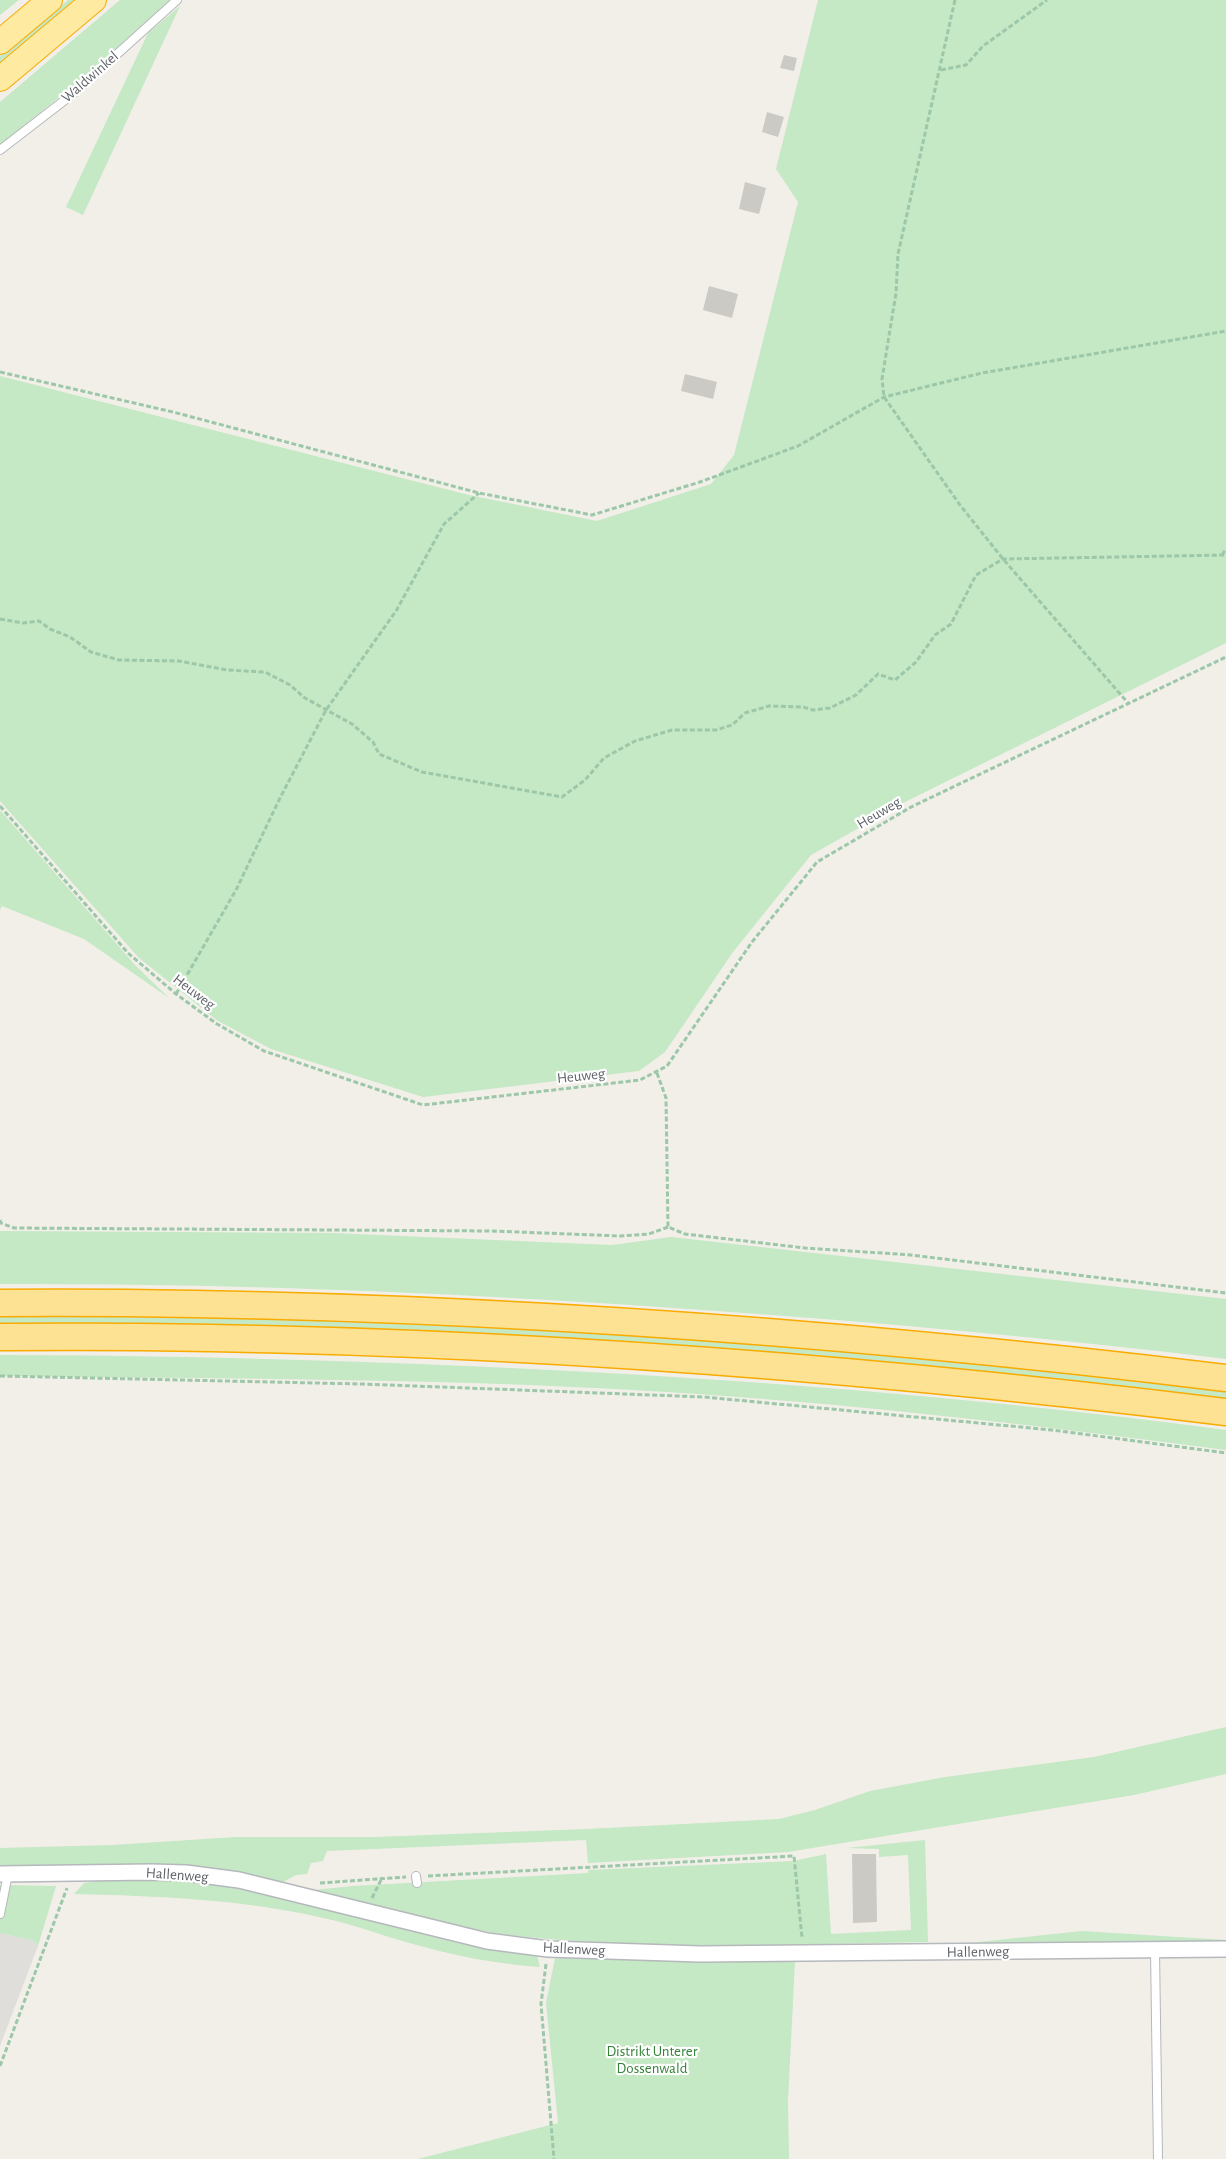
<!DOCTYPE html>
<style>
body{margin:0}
canvas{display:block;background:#f1efe8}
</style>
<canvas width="1226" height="2159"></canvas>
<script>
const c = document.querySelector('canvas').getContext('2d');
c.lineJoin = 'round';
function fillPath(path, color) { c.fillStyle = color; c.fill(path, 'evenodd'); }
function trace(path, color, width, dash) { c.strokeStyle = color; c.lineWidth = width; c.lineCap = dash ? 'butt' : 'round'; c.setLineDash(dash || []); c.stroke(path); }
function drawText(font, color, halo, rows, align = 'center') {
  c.font = font + ' "Alegreya Sans",sans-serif'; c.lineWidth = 4.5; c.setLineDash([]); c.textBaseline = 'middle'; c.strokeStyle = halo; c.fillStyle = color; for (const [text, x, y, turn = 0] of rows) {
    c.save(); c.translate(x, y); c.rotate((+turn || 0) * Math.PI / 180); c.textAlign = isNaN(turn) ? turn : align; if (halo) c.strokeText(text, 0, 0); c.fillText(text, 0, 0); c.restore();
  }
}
const industrial = new Path2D(`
 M 0,1933 L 34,1941 L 38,1946 L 0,2046 Z`);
const green = new Path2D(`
 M 0,0 L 19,0 L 0,15 Z
 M 68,0 L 78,0 L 0,64 L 0,56 Z
 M 120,0 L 170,0 L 84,77 L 0,145 L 0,102 Z
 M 818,0 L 1226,0 L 1226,643 L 903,803 L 811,855 L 733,952 L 665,1052 L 639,1071 L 423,1097 L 271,1049 L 218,1021 L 139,958 L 0,801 L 0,376 L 469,495 L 597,521 L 711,484 L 734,455 L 798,202 L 776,169 Z
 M 180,6 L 83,215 L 66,207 L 148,33 Z
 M 0,810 L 135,965 L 169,998 L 84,939 L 2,906 L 0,910 Z
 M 0,1231 L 332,1233 L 612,1245 L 671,1237 L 1226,1299 L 1226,1359 C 1052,1338 878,1322 703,1310 C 470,1293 234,1283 0,1284 Z
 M 0,1314 L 269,1318 L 567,1329 L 892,1353 L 1226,1390 L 1226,1399 L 1040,1378 L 0,1324 Z
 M 0,1355 C 121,1355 243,1358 364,1362 C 652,1372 940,1392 1226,1430 L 1226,1450 C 1050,1427 874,1406 698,1394 C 466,1378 232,1379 0,1376 Z
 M 1226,1727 L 1226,1774 L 1134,1795 L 788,1852 L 588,1863 L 586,1840 L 327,1851 L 323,1861 L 311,1863 L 307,1874 L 296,1875 L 283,1882 L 241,1874 L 74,1866 L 0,1866 L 0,1848 L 112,1845 L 236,1837 L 375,1837 L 587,1829 L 779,1819 L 815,1810 L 870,1791 L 945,1777 L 1094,1757 Z
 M 925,1840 L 928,1942 C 798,1944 668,1950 538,1938 C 462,1932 388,1908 313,1890 L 353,1886 L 588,1873 L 588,1870 L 794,1861 L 826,1854 L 831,1934 L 911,1930 L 908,1855 L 879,1857 L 879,1849 L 847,1848 Z
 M 123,1878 L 206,1883 L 260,1893 L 458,1943 L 537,1956 L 540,1967 C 497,1964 455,1956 413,1944 C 383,1936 353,1924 323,1918 C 241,1899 158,1896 74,1894 L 84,1883 Z
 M 0,1885 L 56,1886 L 38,1946 L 34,1941 L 0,1933 Z
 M 1082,1931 L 1226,1940 L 1226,1944 L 932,1947 Z
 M 555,1958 L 795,1962 L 788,2101 L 789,2159 L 418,2159 L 558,2123 L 546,2003 Z`);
const building = new Path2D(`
 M 784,55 L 797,58 L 794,71 L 780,68 Z
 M 767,112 L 784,117 L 778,137 L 762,132 Z
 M 745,182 L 766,188 L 759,214 L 739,209 Z
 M 709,286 L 738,294 L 732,318 L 703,310 Z
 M 685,374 L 717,382 L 713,399 L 681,391 Z
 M 852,1854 L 876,1854 L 877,1922 L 853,1923 Z`);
const path = new Path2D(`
 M 955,0 L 898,254 L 896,293 L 882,379 L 884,397 L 960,505 L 1003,559 L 1128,703
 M 941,70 L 966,65 L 983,46 L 1047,0
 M 0,372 L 173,412 L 479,493 L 592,515 L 700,482 L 798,446 L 884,397 L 982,373 L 1226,331
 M 1222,555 L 1226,549
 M 0,619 L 23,623 L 39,621 L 50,629 L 70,637 L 91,652 L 119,660 L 179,661 L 227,670 L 265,672 L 290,685 L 305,698 L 352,724 L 373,742 L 379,754 L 422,772 L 562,797 L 585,780 L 604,758 L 635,741 L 672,730 L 716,730 L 732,725 L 745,713 L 769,706 L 803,707 L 813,710 L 830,708 L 856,695 L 878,674 L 895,680 L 916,662 L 935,635 L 951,624 L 976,575 L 1003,559 L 1226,555
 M 0,806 L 128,953 L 176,994 L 217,1024 L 264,1051 L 423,1105 L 640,1080 L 667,1066 L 752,942 L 817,862 L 911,807 L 1226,657
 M 176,994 L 236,890 L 280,798 L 326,710 L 396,611 L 444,524 L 479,493
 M 657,1073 L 666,1098 L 668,1227 L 685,1234 L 805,1248 L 911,1255 L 1226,1293
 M 0,1220 L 1,1223 L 14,1228 L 492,1231 L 620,1236 L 649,1234 L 668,1227
 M 0,1376 L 362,1384 L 704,1397 L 1052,1430 L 1226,1453
 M 428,1876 L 794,1856 L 802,1938
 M 320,1883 L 406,1877
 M 372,1898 L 382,1878
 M 546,1964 L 541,2004 L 554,2159
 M 0,2066 L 67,1888`);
const service = new Path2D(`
 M 0,150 L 74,93 L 177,0
 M 416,1876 L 417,1883
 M 0,1914 L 8,1874
 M 1155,1950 L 1158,2159`);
const minor = new Path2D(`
 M 0,1874 L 151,1872 L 186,1873 L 239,1880 L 487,1941 L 548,1949 L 700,1954 L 1226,1949`);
const trunk = new Path2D(`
 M 0,42 L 50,0
 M 0,79 L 94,0`);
const motorway = new Path2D(`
 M 0,1303 C 410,1300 820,1329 1226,1378
 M 0,1337 C 409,1333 820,1362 1226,1412`);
const streetNames = [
 ["Waldwinkel",90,77,-41],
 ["Heuweg",879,813,-31],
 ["Heuweg",194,992,37],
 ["Heuweg",581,1076,-6],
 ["Hallenweg",177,1875,4],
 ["Hallenweg",574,1949,3],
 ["Hallenweg",978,1952,-1]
];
const parkNames = [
 ["Distrikt Unterer",652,2051],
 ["Dossenwald",652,2068]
];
fillPath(industrial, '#e0deda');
fillPath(green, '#c5e8c5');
fillPath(building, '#cccac5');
trace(service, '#b5b8bc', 10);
trace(minor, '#b5b8bc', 18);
trace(trunk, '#f9ab00', 26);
trace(motorway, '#f9ab00', 29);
trace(path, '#9cc7a9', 3, [5, 2.5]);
trace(service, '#fff', 8);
trace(minor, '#fff', 15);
trace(trunk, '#feeaa1', 24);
trace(motorway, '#fde293', 26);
drawText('15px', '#5f6368', '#fff', streetNames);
drawText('15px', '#348238', '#fff', parkNames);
</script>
